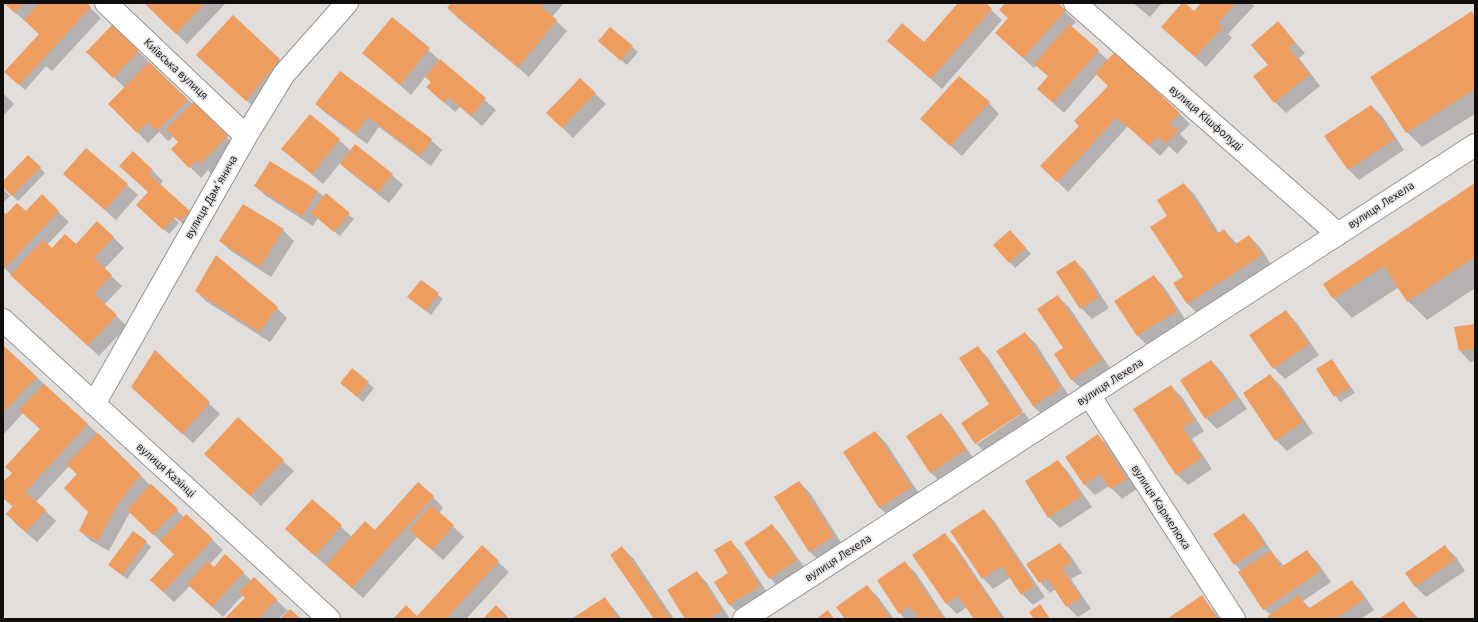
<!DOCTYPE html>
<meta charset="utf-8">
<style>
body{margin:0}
#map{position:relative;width:1478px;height:622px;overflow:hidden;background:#e1dedc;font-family:Ubuntu,sans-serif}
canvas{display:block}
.frame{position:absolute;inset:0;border:4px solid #0f0e0d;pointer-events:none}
</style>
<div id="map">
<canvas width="1478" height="622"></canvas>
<div class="frame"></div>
</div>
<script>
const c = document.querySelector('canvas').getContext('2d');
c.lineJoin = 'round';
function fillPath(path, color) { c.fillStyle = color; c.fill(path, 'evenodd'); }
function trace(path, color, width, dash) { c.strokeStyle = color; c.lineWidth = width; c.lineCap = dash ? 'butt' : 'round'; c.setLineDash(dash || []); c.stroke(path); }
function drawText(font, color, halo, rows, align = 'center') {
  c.font = font + ' Ubuntu,sans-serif'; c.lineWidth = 3; c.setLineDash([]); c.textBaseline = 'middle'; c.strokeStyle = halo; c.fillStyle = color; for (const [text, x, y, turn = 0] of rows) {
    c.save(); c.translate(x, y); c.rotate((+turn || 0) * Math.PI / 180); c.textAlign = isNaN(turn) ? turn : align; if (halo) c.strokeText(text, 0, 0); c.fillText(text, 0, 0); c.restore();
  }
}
const shadow = new Path2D(`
 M 4,3 L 85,3 L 101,18 L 52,71 L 46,66 L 25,90 L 11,77 L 40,34 Z
 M 145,3 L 226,3 L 187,44 Z
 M 452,3 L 564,3 L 552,17 L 567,31 L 529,77 L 459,19 L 448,8 Z
 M 959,3 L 984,3 L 1002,20 L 942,89 L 915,65 L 924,43 Z
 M 1006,3 L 1056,3 L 1076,22 L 1071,27 L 1108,60 L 1179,113 L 1190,124 L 1180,134 L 1188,142 L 1177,154 L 1169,146 L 1160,156 L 1128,126 L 1068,192 L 1042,166 L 1080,127 L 1109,86 L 1097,74 L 1064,113 L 1038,89 L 1049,77 L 1037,65 L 1034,68 L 1007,43 L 1009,18 Z
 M 1133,3 L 1162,3 L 1150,17 Z
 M 1202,3 L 1251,3 L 1254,6 L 1228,34 L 1232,38 L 1206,67 L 1173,37 Z
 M 1472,13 L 1475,16 L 1475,114 L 1422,147 L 1407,132 Z
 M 392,18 L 496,110 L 482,126 L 460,107 L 455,112 L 438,97 L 432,82 L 426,76 L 411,95 L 363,53 Z
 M 1278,23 L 1305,53 L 1299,58 L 1320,86 L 1286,113 L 1275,102 L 1269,65 Z
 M 112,26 L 238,148 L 211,174 L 208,170 L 201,178 L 172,149 L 180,142 L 174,136 L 168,141 L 159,132 L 148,143 L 109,104 L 125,88 L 88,52 Z
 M 610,28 L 638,52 L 627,65 L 604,46 Z
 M 279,60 L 290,70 L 257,110 L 208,65 Z
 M 340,72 L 431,140 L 442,150 L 431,166 L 379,127 L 367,144 L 327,114 L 316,104 Z
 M 580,79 L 606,104 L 573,138 L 547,113 Z
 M 3,93 L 14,104 L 3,116 Z
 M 989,103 L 999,114 L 962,156 L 921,119 Z
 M 1371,106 L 1382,116 L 1404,150 L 1359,180 L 1349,170 L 1326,137 Z
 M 339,140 L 351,151 L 392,175 L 403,185 L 389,203 L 352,174 L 340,163 L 323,184 L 282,149 Z
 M 28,156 L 45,173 L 18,201 L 3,186 L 3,182 Z
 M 120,166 L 152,170 L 163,181 L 160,185 L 199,222 L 191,231 L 175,217 L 174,218 L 179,223 L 169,234 L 143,210 L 149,193 Z
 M 65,174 L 127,185 L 138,195 L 116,220 Z
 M 1184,184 L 1195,195 L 1219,233 L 1224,230 L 1237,244 L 1249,236 L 1260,247 L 1272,266 L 1198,314 L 1188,304 L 1175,283 L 1184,277 L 1169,216 Z
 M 1475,184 L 1475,288 L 1427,320 L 1408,301 L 1399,287 L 1352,318 L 1334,299 L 1324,285 Z
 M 255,186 L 317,191 L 354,219 L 340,236 L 318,218 L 313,226 L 266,196 Z
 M 3,189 L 10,196 L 3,203 Z
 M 42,196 L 69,222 L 47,245 L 52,250 L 113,237 L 124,248 L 104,269 L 122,286 L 104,305 L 127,326 L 99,356 L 3,267 L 3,212 L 6,215 L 26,212 Z
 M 243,205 L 283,230 L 294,241 L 271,277 L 231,251 L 220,241 Z
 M 1015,236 L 1031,254 L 1015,268 L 994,245 Z
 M 1075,261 L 1086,272 L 1109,308 L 1092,319 L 1081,308 Z
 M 1154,276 L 1164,287 L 1187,322 L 1148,346 L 1138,336 L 1115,301 Z
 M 421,281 L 443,299 L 431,315 L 414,302 Z
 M 196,291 L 277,308 L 287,318 L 270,342 L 207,302 Z
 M 1058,297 L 1069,307 L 1112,371 L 1083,390 L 1072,380 L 1055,354 L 1064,348 Z
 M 1285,311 L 1296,322 L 1319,355 L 1285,379 L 1274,368 L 1251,335 Z
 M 1475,325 L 1475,361 L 1470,362 L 1460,351 Z
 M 1025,333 L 1036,344 L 1071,399 L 1044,416 L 1033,406 Z
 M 3,346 L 98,434 L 151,486 L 184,517 L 186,515 L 223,550 L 210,564 L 214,568 L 225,556 L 252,581 L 254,578 L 289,612 L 299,619 L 282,619 L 288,612 L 287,611 L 279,619 L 225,619 L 246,598 L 243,595 L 223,617 L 190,586 L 174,602 L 162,591 L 175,555 L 130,512 L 109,551 L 91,541 L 80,531 L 89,512 L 78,475 L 69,466 L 36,502 L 56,521 L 37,542 L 17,525 L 7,514 L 13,507 L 3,497 L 3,484 L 13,473 L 41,430 L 23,413 L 3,435 Z
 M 978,347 L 988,358 L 1023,411 L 977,441 L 977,444 L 1024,412 L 1032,424 L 986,454 L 976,443 L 990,404 Z
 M 155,352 L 220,414 L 193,443 L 143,397 Z
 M 1332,360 L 1355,393 L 1340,402 L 1317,369 Z
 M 1211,361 L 1222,372 L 1247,409 L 1217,429 L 1206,418 Z
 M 352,370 L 374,388 L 363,402 L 341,383 Z
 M 1270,375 L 1281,386 L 1313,433 L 1287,451 L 1276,440 Z
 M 1171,386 L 1182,397 L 1204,431 L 1192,439 L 1212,469 L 1188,485 L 1177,475 L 1135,410 Z
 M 941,414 L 951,425 L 975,461 L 942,483 L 931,473 L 907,436 Z
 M 875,432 L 886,443 L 922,498 L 891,518 L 880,508 L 844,452 Z
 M 1098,436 L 1109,446 L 1137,489 L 1122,499 L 1109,486 L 1095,495 L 1084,484 Z
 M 283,461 L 294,471 L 261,506 L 216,464 Z
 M 1058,461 L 1068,472 L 1092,507 L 1060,528 L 1049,517 L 1026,482 Z
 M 799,482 L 810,493 L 844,547 L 821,562 L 810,552 L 775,498 Z
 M 433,497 L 443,508 L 439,513 L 464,537 L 443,560 L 417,537 L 363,598 L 297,540 L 312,500 L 352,537 L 375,532 Z
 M 984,510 L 994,521 L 1045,597 L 1033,605 L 1022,594 L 1011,577 L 993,589 L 983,578 Z
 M 1244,514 L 1254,525 L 1274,555 L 1284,566 L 1306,551 L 1317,562 L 1331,582 L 1303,601 L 1311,609 L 1352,582 L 1362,592 L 1374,610 L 1361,619 L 1271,619 L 1271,615 L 1264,609 L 1241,571 L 1235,564 Z
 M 772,525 L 782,536 L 807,571 L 780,589 L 770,578 Z
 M 944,534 L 955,545 L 1005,619 L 975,619 L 967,607 L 957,614 L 946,603 Z
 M 730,541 L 741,552 L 770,597 L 740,615 L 730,605 L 716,582 L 730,573 Z
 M 146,542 L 151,547 L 127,579 L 115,570 Z
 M 1060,544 L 1070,555 L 1082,573 L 1071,579 L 1091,609 L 1078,617 L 1067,606 L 1056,589 L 1050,593 L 1040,582 Z
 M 482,547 L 509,572 L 466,619 L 395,619 L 417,617 Z
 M 1445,547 L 1456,557 L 1465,571 L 1426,597 L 1415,586 Z
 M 622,548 L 633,558 L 674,619 L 655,619 Z
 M 905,563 L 916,573 L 946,619 L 919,618 L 905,619 L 900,613 Z
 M 697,572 L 707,583 L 730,619 L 687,619 Z
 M 867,586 L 878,597 L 894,619 L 846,619 Z
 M 1201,596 L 1220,619 L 1168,619 Z
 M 605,598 L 622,619 L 575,619 Z
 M 1404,603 L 1419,619 L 1381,619 Z
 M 496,606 L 506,615 L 509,619 L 484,619 Z`);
const building = new Path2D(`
 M 4,3 L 24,3 L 15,13 Z
 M 39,3 L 87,3 L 91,7 L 19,85 L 4,72 L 39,34 L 24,20 Z
 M 144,3 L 205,3 L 176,34 Z
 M 451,3 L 545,3 L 541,7 L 557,20 L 518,67 L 447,8 Z
 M 958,3 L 986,3 L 992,9 L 931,79 L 887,41 L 902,23 L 924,42 Z
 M 1005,3 L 1058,3 L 1066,10 L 1023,58 L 995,33 L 1008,18 L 999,10 Z
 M 1182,3 L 1185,3 L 1194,11 L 1201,3 L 1236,3 L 1218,23 L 1223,27 L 1195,57 L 1161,27 Z
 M 1472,11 L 1475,16 L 1475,89 L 1406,133 L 1370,77 Z
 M 233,15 L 280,59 L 246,101 L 196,55 Z
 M 392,17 L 430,48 L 400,85 L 362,53 Z
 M 1278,21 L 1295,42 L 1285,51 L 1289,48 L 1310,74 L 1274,103 L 1253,76 L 1268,65 L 1251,45 Z
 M 1069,24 L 1099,50 L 1053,103 L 1037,89 L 1048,76 L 1034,64 Z
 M 112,25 L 139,51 L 113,78 L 86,52 Z
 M 610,27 L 633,46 L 621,61 L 598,41 Z
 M 1115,52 L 1180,113 L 1170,123 L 1178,131 L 1166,144 L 1158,136 L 1149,146 L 1117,117 L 1057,182 L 1040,166 L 1079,126 L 1074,121 L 1108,86 L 1095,73 Z
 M 440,59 L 486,98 L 471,116 L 449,97 L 444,103 L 426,87 L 431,82 L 425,77 Z
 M 149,62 L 188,100 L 157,131 L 147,122 L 137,133 L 108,104 Z
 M 340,71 L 432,139 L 420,156 L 368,117 L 356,134 L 315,104 Z
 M 959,76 L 990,102 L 950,146 L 920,119 Z
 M 580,78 L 596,93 L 562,128 L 546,113 Z
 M 194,102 L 228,136 L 200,164 L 197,160 L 189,168 L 171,149 L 178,142 L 166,129 Z
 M 1371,105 L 1395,139 L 1348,170 L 1324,136 Z
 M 310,114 L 340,139 L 312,174 L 281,149 Z
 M 355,144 L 393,174 L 378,193 L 340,164 Z
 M 86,148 L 128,184 L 105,210 L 63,174 Z
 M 133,151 L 153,170 L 149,174 L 190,211 L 180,221 L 175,217 L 163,230 L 136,205 L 148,192 L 119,166 Z
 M 28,155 L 41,167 L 12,196 L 3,187 L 3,181 Z
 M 270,161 L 318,191 L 302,216 L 254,186 Z
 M 1184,183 L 1217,234 L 1224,229 L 1234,245 L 1249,235 L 1262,255 L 1187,304 L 1173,283 L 1183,277 L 1150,227 L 1167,216 L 1157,200 Z
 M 1475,183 L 1475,257 L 1407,302 L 1384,266 L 1333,299 L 1323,284 Z
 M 326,193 L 350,213 L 334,232 L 311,213 Z
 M 42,194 L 59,211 L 4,269 L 3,211 L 6,214 L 17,203 L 26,211 Z
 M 243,204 L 284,229 L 260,267 L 219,241 Z
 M 97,221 L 114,237 L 94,258 L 112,275 L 94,294 L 117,315 L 88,346 L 10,275 L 43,240 L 52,248 L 65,234 L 76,244 Z
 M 1010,230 L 1026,248 L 1009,263 L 993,245 Z
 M 216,255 L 278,307 L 259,332 L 195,291 Z
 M 1075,260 L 1099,297 L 1080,309 L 1056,272 Z
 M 1154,275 L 1177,311 L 1137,336 L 1114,301 Z
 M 421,280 L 439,293 L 426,311 L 407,297 Z
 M 1058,295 L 1102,360 L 1071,380 L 1054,354 L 1063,348 L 1037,309 Z
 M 1286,310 L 1309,344 L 1273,369 L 1249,335 Z
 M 1475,324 L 1475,349 L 1459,351 L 1454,327 Z
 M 1025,332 L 1061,388 L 1033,406 L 996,351 Z
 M 3,345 L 37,377 L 3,413 Z
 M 978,346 L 1022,413 L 975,444 L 961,423 L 989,404 L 959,358 Z
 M 155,350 L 210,402 L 182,434 L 131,387 Z
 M 1332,359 L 1350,388 L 1334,397 L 1316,369 Z
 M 1211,360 L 1237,398 L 1205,419 L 1180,380 Z
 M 352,368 L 369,382 L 357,397 L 340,383 Z
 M 1270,374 L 1303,422 L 1275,441 L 1243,393 Z
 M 44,384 L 88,424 L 25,492 L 46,510 L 26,532 L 6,514 L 19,499 L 12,506 L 3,498 L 3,482 L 12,473 L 5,467 L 40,429 L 19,410 Z
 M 1171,385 L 1194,420 L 1183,428 L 1202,458 L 1176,475 L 1133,409 Z
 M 941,413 L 966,450 L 930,473 L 906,436 Z
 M 238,417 L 284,460 L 250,496 L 204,454 Z
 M 875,431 L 912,487 L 879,508 L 843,452 Z
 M 98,433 L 141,475 L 117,505 L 98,541 L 79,531 L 88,512 L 64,488 L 77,474 L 66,464 Z
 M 1098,434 L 1127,479 L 1110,489 L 1100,474 L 1084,485 L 1065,457 Z
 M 1058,460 L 1082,496 L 1048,518 L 1025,481 Z
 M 799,481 L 834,536 L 809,552 L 774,497 Z
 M 418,482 L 434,496 L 352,588 L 326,565 L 365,521 L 375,530 Z
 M 151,484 L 178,509 L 153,535 L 127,510 Z
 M 312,499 L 342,525 L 315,556 L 285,529 Z
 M 431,505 L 454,525 L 432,550 L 409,530 Z
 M 984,509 L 1035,586 L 1021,595 L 1002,566 L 982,579 L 950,531 Z
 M 1244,513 L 1265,544 L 1234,565 L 1213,534 Z
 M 186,514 L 213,539 L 163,592 L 150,580 L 174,554 L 160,541 Z
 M 772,524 L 797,560 L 769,579 L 744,543 Z
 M 133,531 L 147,541 L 122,575 L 108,565 Z
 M 945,533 L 1003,619 L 974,619 L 958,596 L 946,604 L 912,555 Z
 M 731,540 L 760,586 L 729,605 L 714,582 L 728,573 L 714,550 Z
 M 1060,543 L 1072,562 L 1062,568 L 1081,598 L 1066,607 L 1047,578 L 1039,583 L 1026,564 Z
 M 482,545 L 499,561 L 446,619 L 393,619 L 406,605 L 417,616 Z
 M 1445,545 L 1455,560 L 1415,587 L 1405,573 Z
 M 622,546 L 671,619 L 654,619 L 610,555 Z
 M 1307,550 L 1321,571 L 1263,610 L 1238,572 L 1271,551 L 1281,567 Z
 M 225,554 L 244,572 L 212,607 L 187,584 L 208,561 L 214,567 Z
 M 905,561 L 944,619 L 919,619 L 910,606 L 899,614 L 877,580 Z
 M 697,571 L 722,610 L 709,619 L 685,619 L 667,590 Z
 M 254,577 L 277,599 L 258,619 L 224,619 L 245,598 L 239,592 Z
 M 1352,580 L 1364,599 L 1335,619 L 1269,619 L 1268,616 L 1299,595 L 1308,609 Z
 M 867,585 L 891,619 L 845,619 L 836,607 Z
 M 1202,595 L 1218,619 L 1167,619 Z
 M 605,597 L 619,619 L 574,619 L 573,618 Z
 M 1404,601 L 1416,619 L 1379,619 Z
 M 1040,604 L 1050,619 L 1034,619 L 1029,612 Z
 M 496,605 L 506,615 L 503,619 L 483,619 Z
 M 290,609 L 301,619 L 280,619 Z
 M 828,610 L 834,619 L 816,619 Z`);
const minor = new Path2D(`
 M 106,3 L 246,136
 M 1075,3 L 1338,234
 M 3,320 L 329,619
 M 1089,395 L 1234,619
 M 94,404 L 246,136 L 284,74 L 347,3
 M 744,619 L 1475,145`);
const streetNames = [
 ["Київська вулиця",176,69,43],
 ["вулиця Кішфолуді",1206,118,41],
 ["вулиця Дамʼянича",211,197,-60],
 ["вулиця Лехела",1381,205,-33],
 ["вулиця Лехела",1110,382,-33],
 ["вулиця Казінці",166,470,42],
 ["вулиця Кармелюка",1161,507,57],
 ["вулиця Лехела",838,558,-33]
];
fillPath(shadow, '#0003');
fillPath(building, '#ee9d5f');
trace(minor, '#959290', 24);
trace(minor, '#fff', 22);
drawText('11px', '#0f0e0d', '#e1dedc', streetNames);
</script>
